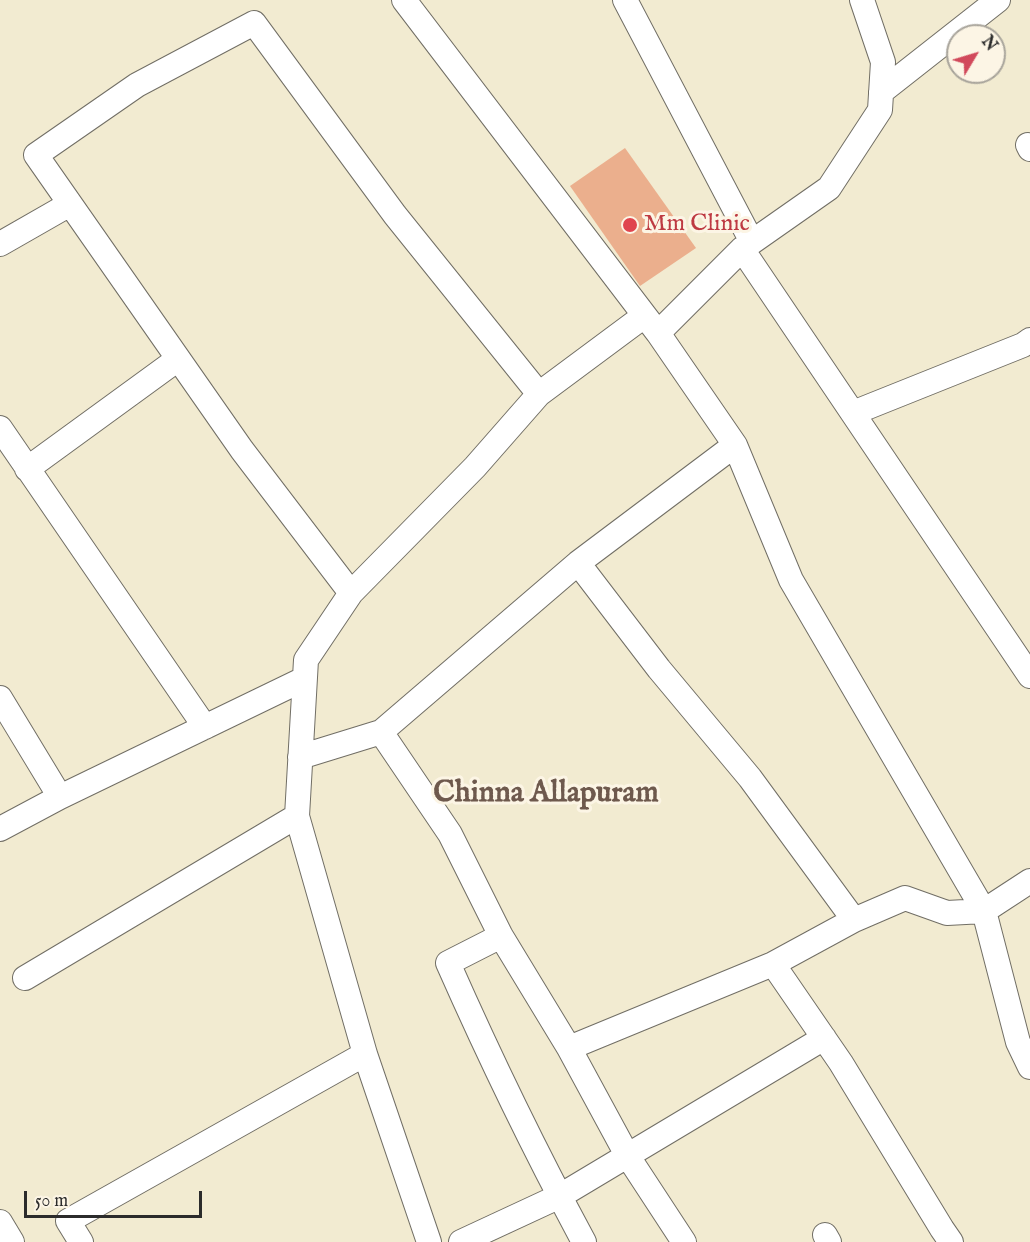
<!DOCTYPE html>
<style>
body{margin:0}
#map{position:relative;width:1030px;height:1242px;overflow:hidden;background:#f2ebd1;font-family:"IM FELL English",serif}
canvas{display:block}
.north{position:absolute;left:946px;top:24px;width:60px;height:60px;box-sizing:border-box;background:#fcf5e5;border:2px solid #a8a49b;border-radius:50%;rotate:52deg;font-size:16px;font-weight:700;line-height:24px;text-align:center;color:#2b2b2b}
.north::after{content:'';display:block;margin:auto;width:21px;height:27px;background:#d1495b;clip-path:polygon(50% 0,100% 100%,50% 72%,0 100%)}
.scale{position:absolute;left:24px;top:1191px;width:178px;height:27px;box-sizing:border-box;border:3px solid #2b2b2b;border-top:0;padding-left:8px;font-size:18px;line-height:21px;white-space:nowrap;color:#2b2b2b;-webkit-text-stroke:4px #fcf5e5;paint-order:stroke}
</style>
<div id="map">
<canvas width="1030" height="1242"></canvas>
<div class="north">N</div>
<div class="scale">50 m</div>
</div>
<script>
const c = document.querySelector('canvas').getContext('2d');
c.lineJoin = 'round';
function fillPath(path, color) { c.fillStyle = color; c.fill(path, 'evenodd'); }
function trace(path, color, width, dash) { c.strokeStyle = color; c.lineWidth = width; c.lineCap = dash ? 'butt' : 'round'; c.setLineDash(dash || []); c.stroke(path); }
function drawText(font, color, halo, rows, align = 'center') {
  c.font = font + ' "IM FELL English",serif'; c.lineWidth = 6; c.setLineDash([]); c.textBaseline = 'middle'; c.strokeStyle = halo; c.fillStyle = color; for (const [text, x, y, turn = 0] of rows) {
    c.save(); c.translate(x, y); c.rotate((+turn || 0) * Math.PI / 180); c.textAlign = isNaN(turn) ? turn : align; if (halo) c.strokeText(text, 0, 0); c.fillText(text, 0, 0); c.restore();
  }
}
const building = new Path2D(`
 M 625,148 L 696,248 L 640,286 L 570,186 Z`);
const minor = new Path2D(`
 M 404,0 L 658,333 L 735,445 L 791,580 L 984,911 L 1030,881
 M 625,0 L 752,242
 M 881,92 L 998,0
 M 1028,145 L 1030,149
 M 0,244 L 70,204
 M 742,249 L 1030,676
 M 658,333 L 742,249 L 829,188 L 880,110 L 883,62 L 862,0
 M 853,413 L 1023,345 L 1030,340
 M 0,428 L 205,727
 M 27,469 L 178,359
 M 351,593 L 242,450 L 36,155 L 137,85 L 254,23 L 395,215 L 539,394
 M 0,698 L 60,797
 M 381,732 L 450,834 L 501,936 L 569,1048 L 627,1155 L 684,1242
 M 300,757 L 381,732 L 578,563 L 735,445
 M 0,829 L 60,797 L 304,679
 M 854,920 L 905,898 L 947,913 L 984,911 L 1018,1042 L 1030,1067
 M 501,936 L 448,963 C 490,1058 535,1151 584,1242
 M 773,964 L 841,1063 L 942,1229 L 951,1242
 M 25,978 L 297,816
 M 569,1048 L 773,964 L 854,920 L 750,778 L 659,669 L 578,563
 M 0,1222 L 12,1242
 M 825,1235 L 829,1242
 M 81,1242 L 68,1221 L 365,1054
 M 429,1242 L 365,1054 L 297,816 L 306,660 L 351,593 L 475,467 L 539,394 L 644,316
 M 461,1242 L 560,1196 L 824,1038`);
const markers = [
 [630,225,8,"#e0444e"]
];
const healthNames = [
 ["Mm Clinic",644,225]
];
const districtNames = [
 ["Chinna Allapuram",546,795]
];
fillPath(building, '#ebaf8d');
trace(minor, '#716e65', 26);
trace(minor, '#fff', 24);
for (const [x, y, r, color] of markers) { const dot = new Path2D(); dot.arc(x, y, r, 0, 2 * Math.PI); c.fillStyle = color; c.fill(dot); trace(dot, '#fcf5e5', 2); }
drawText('24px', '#be3a42', '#fcf5e5', healthNames, 'left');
drawText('bold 30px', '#6e594d', '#fcf5e5', districtNames);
</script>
